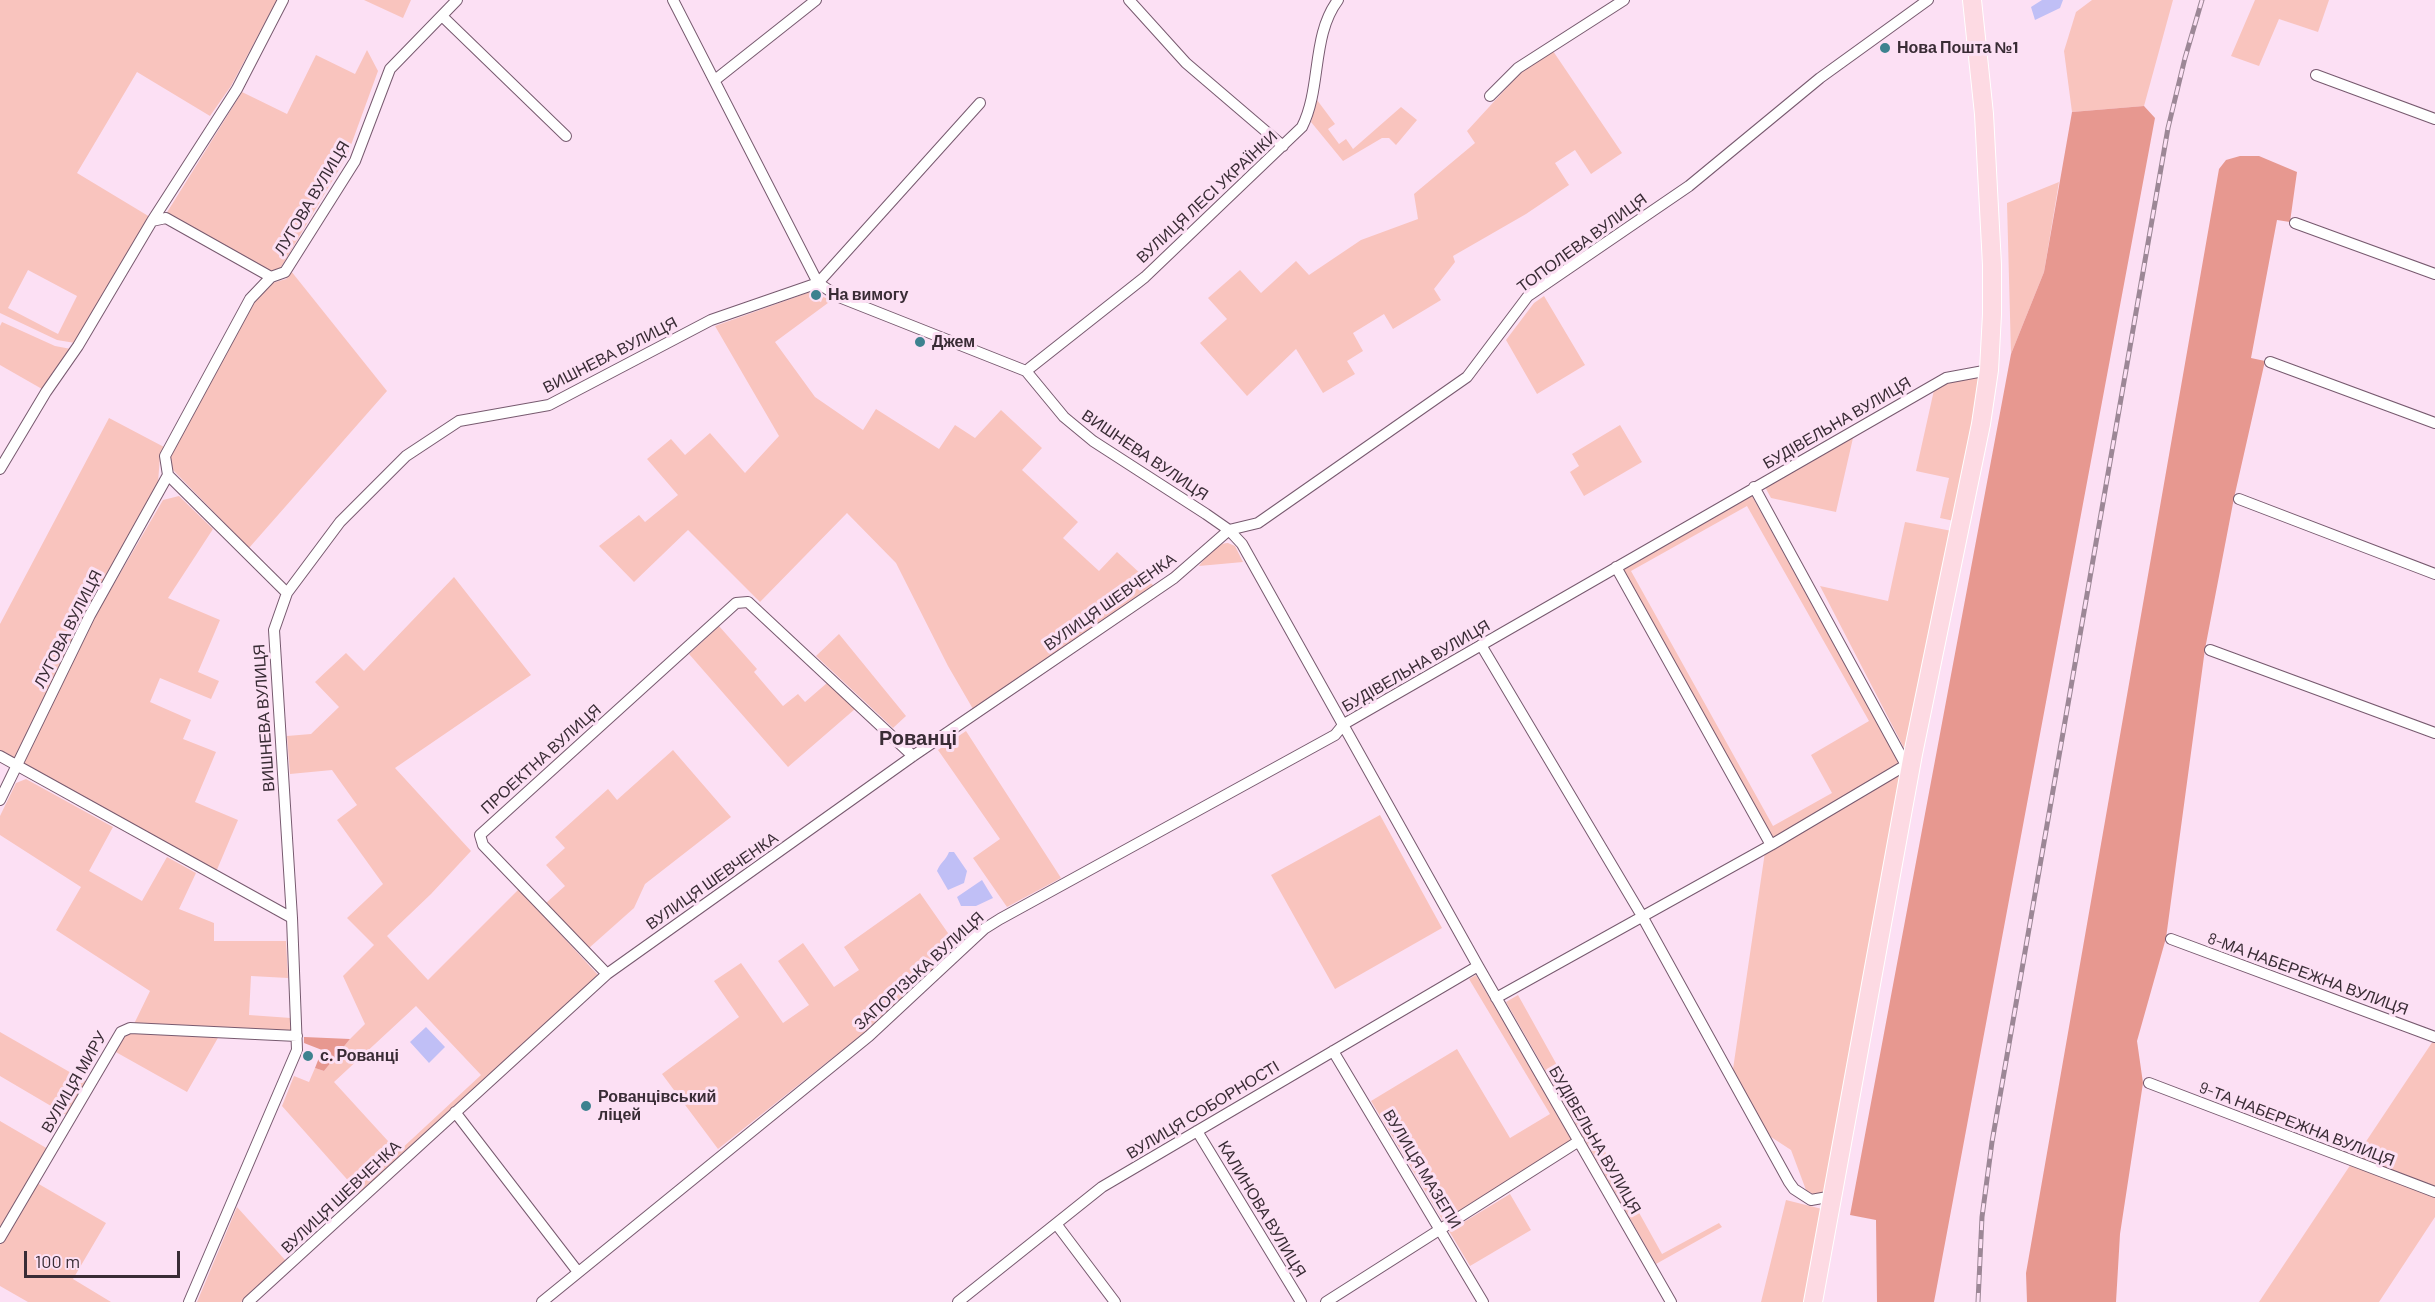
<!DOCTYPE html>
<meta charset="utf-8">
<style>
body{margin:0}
#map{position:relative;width:2435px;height:1302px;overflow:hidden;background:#fce0f4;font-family:Barlow,sans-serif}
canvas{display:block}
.scale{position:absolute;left:24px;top:1251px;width:156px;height:27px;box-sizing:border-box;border:3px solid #392c35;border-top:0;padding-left:8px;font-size:18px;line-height:21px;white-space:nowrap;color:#392c35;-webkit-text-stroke:4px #fce0f4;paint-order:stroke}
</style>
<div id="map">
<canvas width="2435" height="1302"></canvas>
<div class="scale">100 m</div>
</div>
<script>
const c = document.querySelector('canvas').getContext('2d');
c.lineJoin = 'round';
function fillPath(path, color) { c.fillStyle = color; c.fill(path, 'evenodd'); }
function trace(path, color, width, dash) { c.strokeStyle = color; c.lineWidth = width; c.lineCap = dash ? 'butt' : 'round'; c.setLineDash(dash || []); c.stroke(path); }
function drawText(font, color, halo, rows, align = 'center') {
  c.font = font + ' Barlow,sans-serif'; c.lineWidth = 6; c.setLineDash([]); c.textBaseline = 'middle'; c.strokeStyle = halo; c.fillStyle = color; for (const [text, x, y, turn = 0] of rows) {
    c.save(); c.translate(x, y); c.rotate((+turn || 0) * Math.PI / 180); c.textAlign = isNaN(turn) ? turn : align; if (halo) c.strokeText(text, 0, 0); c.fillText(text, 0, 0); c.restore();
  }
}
const green = new Path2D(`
 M 0,0 L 277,0 L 231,86 L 210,116 L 137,72 L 77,173 L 150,217 L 75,343 L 57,340 L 0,313 ZM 28,270 L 77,296 L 58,334 L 8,308 Z
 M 364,0 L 411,0 L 403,18 Z
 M 2092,0 L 2173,0 L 2144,106 L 2072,112 L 2064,51 L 2076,12 Z
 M 2255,0 L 2329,0 L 2318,32 L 2279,19 L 2259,66 L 2231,56 Z
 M 367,50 L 378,71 L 347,156 L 280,269 L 270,272 L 166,214 L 242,92 L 287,114 L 316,55 L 355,74 Z
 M 1553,51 L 1622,153 L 1591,174 L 1575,150 L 1555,163 L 1569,185 L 1526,214 L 1453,256 L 1455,262 L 1434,289 L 1441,300 L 1393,329 L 1384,314 L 1353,333 L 1363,351 L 1347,361 L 1355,374 L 1323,393 L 1296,349 L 1247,396 L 1200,343 L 1227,319 L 1208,298 L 1240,270 L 1261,293 L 1296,261 L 1309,275 L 1361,240 L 1418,219 L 1414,194 L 1475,143 L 1467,131 L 1522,71 Z
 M 1317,100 L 1335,124 L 1328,129 L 1339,144 L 1346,139 L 1353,149 L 1401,107 L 1417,120 L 1396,145 L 1389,138 L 1382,138 L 1343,161 L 1311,122 Z
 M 2059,182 L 2044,272 L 2011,354 L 2007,203 Z
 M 291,271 L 387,391 L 249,548 L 173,470 L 170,457 L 254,303 L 272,283 L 286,279 Z
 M 810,292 L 809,297 L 821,302 L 823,297 L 832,300 L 775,342 L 815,397 L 863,430 L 876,409 L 939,449 L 955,425 L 975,438 L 1001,410 L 1042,448 L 1022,470 L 1078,522 L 1063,538 L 1099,571 L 1117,552 L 1154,586 L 973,709 L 948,666 L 896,563 L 847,513 L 760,602 L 688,530 L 634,582 L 599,546 L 639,515 L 645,522 L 678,495 L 647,459 L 671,439 L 685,455 L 710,433 L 745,473 L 779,436 L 715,326 Z
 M 1544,296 L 1585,365 L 1537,394 L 1506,340 L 1534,303 Z
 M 2,322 L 55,346 L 71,349 L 42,389 L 0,365 L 0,326 Z
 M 1981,376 L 1954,521 L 1940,518 L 1949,478 L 1916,471 L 1934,390 L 1947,383 Z
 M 109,418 L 164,447 L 160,456 L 158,483 L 15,758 L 0,750 L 0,624 Z
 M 1620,425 L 1642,462 L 1584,496 L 1570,472 L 1579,466 L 1572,454 Z
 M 1853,438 L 1836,512 L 1771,498 L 1765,487 Z
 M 1751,494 L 1901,765 L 1773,840 L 1621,569 ZM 1747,506 L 1869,721 L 1811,755 L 1832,793 L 1773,826 L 1631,571 Z
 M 179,496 L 213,529 L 168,598 L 220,620 L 198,672 L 219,681 L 211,699 L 160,678 L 150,702 L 191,720 L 183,739 L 216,752 L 195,802 L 238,820 L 216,872 L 24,763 L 94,618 L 163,500 Z
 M 1905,522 L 1952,531 L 1905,750 L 1820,586 L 1888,601 Z
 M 1228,543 L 1235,546 L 1243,562 L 1199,566 C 1207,556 1214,544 1228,543 Z
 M 454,577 L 531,675 L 395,768 L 471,851 L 431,894 L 387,936 L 428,980 L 519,889 L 598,975 L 360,1194 L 282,1106 L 294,1076 L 309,1082 L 315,1068 L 324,1071 L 350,1039 L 365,1024 L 343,976 L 374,945 L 347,918 L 383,884 L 337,820 L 357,805 L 332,770 L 290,774 L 287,736 L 311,734 L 339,707 L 315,682 L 346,653 L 364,671 ZM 416,1006 L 481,1075 L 398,1152 L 334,1082 Z
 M 719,626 L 757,669 L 754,672 L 783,706 L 798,694 L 805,702 L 827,683 L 855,709 L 788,767 L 689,654 Z
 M 839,634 L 906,716 L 893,728 L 816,656 Z
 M 966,731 L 1061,878 L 1007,907 L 973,858 L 1000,839 L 938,750 Z
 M 673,750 L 731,817 L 645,884 L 634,908 L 589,948 L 546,903 L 565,886 L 546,865 L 565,848 L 555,837 L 608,789 L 617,800 Z
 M 1907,769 L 1825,1190 L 1816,1196 L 1806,1190 L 1791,1150 L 1768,1135 L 1733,1069 L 1765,852 Z
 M 26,779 L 113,827 L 89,871 L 142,901 L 167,857 L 196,873 L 179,909 L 214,923 L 214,941 L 286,941 L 288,978 L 251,976 L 249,1015 L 291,1018 L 291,1032 L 134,1024 L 150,991 L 56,930 L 81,887 L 0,835 L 0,816 L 16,783 Z
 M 1380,815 L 1442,928 L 1335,989 L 1271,875 Z
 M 920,893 L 957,946 L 865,1032 L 718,1149 L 662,1074 L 739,1017 L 714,981 L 741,963 L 783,1023 L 809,1005 L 778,961 L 803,943 L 834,987 L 859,970 L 844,947 Z
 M 1476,975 L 1573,1139 L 1443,1221 L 1371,1101 L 1457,1049 L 1510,1138 L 1550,1114 L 1469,979 Z
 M 1518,995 L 1662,1254 L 1719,1223 L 1722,1227 L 1656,1264 L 1506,1002 Z
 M 0,1032 L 87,1082 L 68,1116 L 0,1076 Z
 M 131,1032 L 219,1036 L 187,1092 L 114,1051 L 123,1035 Z
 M 2435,1038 L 2435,1217 L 2379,1302 L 2259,1302 Z
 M 0,1121 L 48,1149 L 0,1231 Z
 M 37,1183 L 106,1223 L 73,1279 L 111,1302 L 28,1302 L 0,1286 L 0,1245 Z
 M 1510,1194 L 1531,1230 L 1470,1266 L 1449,1231 Z
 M 1786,1200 L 1822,1209 L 1805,1302 L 1761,1302 Z
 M 237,1207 L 286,1261 L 241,1302 L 197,1302 Z`);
const forest = new Path2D(`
 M 2144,106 L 2155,118 L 1934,1302 L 1877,1302 L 1876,1220 L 1850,1215 L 2011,354 L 2044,272 L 2072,112 Z
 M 2240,156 L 2259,156 L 2297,172 L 2290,222 L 2277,220 L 2251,358 L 2265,361 L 2234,498 L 2205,649 L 2166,938 L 2137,1041 L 2143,1083 L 2120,1234 L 2116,1302 L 2027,1302 L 2026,1273 L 2219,169 L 2226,160 Z
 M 304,1037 L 350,1039 L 324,1071 L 315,1068 L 322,1050 L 304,1043 Z`);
const water = new Path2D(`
 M 2042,0 L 2063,0 L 2060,8 L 2035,20 L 2031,7 Z
 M 949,852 L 954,852 L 967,871 L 964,883 L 948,890 L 937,871 C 940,863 946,860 949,852 Z
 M 982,880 L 993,898 L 976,906 L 961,906 L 957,897 Z
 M 426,1027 L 445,1047 L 429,1063 L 410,1042 Z`);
const street = new Path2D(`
 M 673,0 L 818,283 L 839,297 L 1026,371 L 1064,417 L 1093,441 L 1206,514 L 1229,530 L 1242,544 L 1478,966 L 1671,1302
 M 1129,0 L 1186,63 L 1283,146
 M 442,16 L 566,136
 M 2316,75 L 2435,119
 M 715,80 L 816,0
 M 1490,96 L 1518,68 L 1624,0
 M 152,221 L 237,89 L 283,0
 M 2295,223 L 2435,274
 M 2270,362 L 2435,423
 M 1026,371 L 1145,277 L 1302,127 C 1322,87 1311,36 1338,0
 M 0,469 L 46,392 L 78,346 L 152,221 L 166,218 L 271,277
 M 1754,487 L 1906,765
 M 2239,499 L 2435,574
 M 1616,567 L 1771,845
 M 287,593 L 168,475 L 165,456 L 250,299 L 271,277 L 285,272 L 355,161 L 390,69 L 457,0
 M 1481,645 L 1642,916 L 1789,1182 L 1794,1189 L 1811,1200 L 1833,1196
 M 2210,650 L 2435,733
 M 0,756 L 292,918
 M 0,800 L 90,615 L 168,475
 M 2171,939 L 2435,1037
 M 607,974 L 483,845 L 480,835 L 736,603 L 748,602 L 913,756
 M 1496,998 L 1771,845 L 1906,765 L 1910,758
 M 1333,1051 L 1483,1302
 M 2149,1083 L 2435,1192
 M 455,1112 L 578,1272
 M 1197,1131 L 1301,1302
 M 1057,1225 L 1115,1302
 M 0,1238 L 121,1032 L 130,1028 L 297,1036
 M 189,1302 L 297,1050 L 292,918 L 274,630 L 287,593 L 340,522 L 406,456 L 459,421 L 549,405 L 711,320 L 818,283 L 980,103
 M 248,1302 L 607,974 L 913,756 L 1174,578 L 1229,530 L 1258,523 L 1467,377 L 1528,296 L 1689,186 L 1820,78 L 1928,0
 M 542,1302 L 869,1036 L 984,929 L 1000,919 L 1335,735 L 1344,724 L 1946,378 L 1989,370
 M 958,1302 L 1102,1187 L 1478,966
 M 1326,1302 L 1579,1141`);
const primary = new Path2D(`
 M 1813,1302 L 1913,754 L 1981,424 L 1989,370 L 1992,314 L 1992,265 L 1984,114 L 1972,0`);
const rail = new Path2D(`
 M 1978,1302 L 1982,1217 L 1992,1142 L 2168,128 L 2185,58 L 2202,0`);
const markers = [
 [1885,48,6,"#3d828f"],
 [816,295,6,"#3d828f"],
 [920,342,6,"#3d828f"],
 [308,1056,6,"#3d828f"],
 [586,1106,6,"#3d828f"]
];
const poiNames = [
 ["Нова Пошта №1",1897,48],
 ["На вимогу",828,295],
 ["Джем",932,342],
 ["с. Рованці",320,1056],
 ["Рованцівський",598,1097],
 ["ліцей",598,1115]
];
const streetNames = [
 ["ВУЛИЦЯ ЛЕСІ УКРАЇНКИ",1207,197,-43],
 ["ЛУГОВА ВУЛИЦЯ",312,198,-59],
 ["ТОПОЛЕВА ВУЛИЦЯ",1582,243,-36],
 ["ВИШНЕВА ВУЛИЦЯ",610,355,-27],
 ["БУДІВЕЛЬНА ВУЛИЦЯ",1837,423,-30],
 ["ВИШНЕВА ВУЛИЦЯ",1145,455,34],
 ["ВУЛИЦЯ ШЕВЧЕНКА",1110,602,-35],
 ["ЛУГОВА ВУЛИЦЯ",68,629,-63],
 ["БУДІВЕЛЬНА ВУЛИЦЯ",1416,666,-30],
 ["ВИШНЕВА ВУЛИЦЯ",264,718,-94],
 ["ПРОЕКТНА ВУЛИЦЯ",541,759,-42],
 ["ВУЛИЦЯ ШЕВЧЕНКА",712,881,-35],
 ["ЗАПОРІЗЬКА ВУЛИЦЯ",919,971,-42],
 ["8-МА НАБЕРЕЖНА ВУЛИЦЯ",2308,974,20],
 ["ВУЛИЦЯ МИРУ",74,1082,-60],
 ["ВУЛИЦЯ СОБОРНОСТІ",1203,1110,-31],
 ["9-ТА НАБЕРЕЖНА ВУЛИЦЯ",2297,1124,21],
 ["БУДІВЕЛЬНА ВУЛИЦЯ",1595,1140,60],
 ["ВУЛИЦЯ МАЗЕПИ",1422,1169,59],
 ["ВУЛИЦЯ ШЕВЧЕНКА",341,1197,-43],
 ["КАЛИНОВА ВУЛИЦЯ",1262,1209,59]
];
const quarterNames = [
 ["Рованці",918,738]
];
fillPath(green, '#f9c4be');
fillPath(forest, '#e79890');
fillPath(water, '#c0bff6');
trace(street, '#775a6f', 12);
trace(primary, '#fff', 20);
trace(street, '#fff', 10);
trace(primary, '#fddae3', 18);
trace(rail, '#9c8796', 5);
trace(rail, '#fce0f4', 3, [9]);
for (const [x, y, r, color] of markers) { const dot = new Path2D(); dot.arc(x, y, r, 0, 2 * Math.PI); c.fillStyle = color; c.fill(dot); trace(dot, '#fce0f4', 2); }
drawText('bold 16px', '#392c35', '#fce0f4', poiNames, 'left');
drawText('16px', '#392c35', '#fce0f4', streetNames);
drawText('bold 20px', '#392c35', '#fce0f4', quarterNames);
</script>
